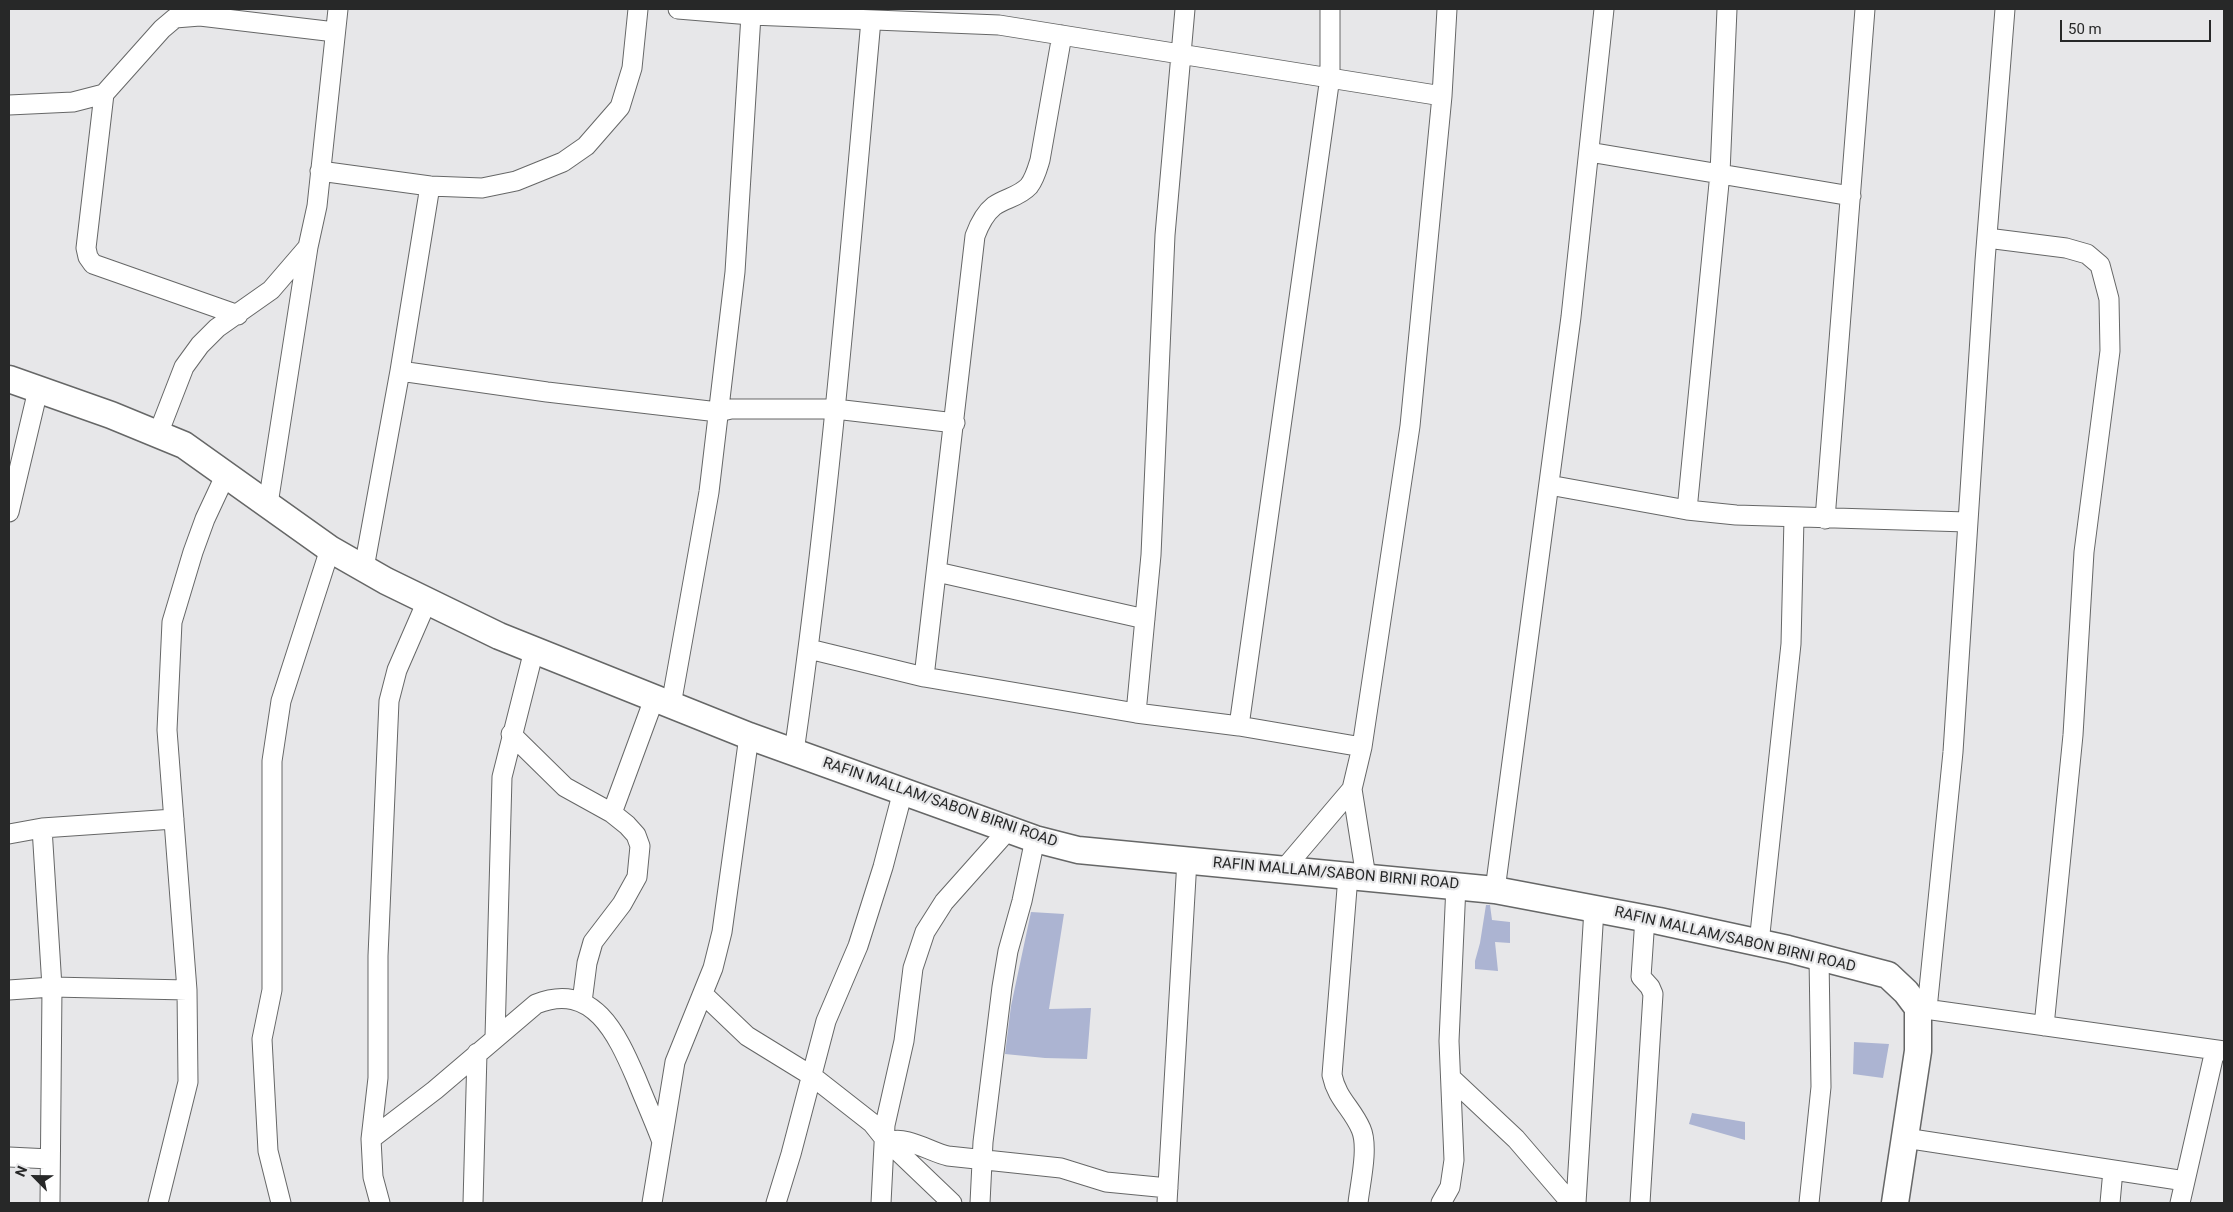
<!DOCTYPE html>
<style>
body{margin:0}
#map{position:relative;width:2233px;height:1212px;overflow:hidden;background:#e7e7e9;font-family:Roboto,sans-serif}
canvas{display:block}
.frame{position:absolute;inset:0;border:10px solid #272828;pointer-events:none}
.north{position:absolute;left:10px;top:1152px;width:50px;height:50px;-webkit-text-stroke:4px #e7e7e9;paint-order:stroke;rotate:293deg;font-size:14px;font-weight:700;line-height:20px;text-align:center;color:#272828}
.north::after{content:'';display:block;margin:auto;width:18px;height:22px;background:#272828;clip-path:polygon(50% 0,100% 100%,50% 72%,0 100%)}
.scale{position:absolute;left:2060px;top:20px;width:151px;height:22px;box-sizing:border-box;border:2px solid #272828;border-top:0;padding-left:6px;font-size:15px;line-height:18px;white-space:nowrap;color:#272828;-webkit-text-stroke:4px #e7e7e9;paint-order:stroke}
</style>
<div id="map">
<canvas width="2233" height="1212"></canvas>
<div class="frame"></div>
<div class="north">N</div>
<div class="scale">50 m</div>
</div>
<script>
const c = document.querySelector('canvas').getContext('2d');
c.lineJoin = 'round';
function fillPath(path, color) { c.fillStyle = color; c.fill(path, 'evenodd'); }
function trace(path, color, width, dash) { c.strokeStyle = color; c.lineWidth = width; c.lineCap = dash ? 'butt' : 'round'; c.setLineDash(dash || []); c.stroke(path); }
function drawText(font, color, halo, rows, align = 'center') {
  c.font = font + ' Roboto,sans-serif'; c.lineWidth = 4.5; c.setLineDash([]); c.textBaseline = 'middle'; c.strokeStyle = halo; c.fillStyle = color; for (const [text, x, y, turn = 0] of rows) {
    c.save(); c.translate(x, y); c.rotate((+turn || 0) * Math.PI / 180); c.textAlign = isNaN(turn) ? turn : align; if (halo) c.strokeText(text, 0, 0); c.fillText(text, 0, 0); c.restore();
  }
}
const building = new Path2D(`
 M 1486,905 L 1490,905 L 1492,920 L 1510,922 L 1510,943 L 1495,942 L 1498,971 L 1475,969 L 1475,961 L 1480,943 Z
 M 1031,912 L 1064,914 L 1049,1009 L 1091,1008 L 1087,1059 L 1045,1058 L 1005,1054 L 1011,1006 Z
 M 1854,1042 L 1889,1044 L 1883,1078 L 1853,1074 Z
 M 1692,1113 L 1745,1122 L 1745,1140 L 1689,1124 Z`);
const street = new Path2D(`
 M 678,9 L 751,15 L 999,25 L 1442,96
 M 104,94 L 86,248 L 88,257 L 93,264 L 238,315
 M 9,105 L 73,102 L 104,94 L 162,29 L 175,18 L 200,16 L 335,32
 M 1589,152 L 1851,196
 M 320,171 L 430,186 L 482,188 L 516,181 L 563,162 L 586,146 L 620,107 L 632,68 L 638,9
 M 1987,238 L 2066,248 L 2087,254 L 2100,265 L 2109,299 L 2110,351 L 2084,552 L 2073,735 L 2044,1026
 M 400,371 L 547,392 L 718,412 L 731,409 L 835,409 L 955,423
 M 158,434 L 184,367 L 200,345 L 217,328 L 271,290 L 308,247
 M 1549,485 L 1687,510 L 1736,515 L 1967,522
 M 268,504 L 308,247 L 317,206 L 338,9
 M 1687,510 L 1720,173 L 1727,9
 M 9,512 L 38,390
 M 1825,519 L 1865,9
 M 364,568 L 400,371 L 430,186
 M 937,572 L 1145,619
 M 809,649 L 924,677 L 1136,713 L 1239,726 L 1362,747
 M 924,677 L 975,236 C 979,225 984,214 994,206 C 1005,198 1019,197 1029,186 C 1035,178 1037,170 1040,160 L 1062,35
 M 671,705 L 709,492 L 735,272 L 751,15
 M 1136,713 L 1151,555 L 1165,235 L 1185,9
 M 1239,726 L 1330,77 L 1330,9
 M 511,734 L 565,787 L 612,813 L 627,825 L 636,835 L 640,846 L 637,877 L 622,904 L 593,942 L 587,963 L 582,1002
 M 794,752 C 829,509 849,264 871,20
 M 612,813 L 654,699
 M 42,828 L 52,987 L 50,1203
 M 9,834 L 42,828 L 174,819
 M 1284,869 L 1352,789
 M 1348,876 L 1332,1075 C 1337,1099 1352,1108 1361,1129 C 1369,1147 1360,1184 1358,1203
 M 1366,877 L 1352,789 L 1362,747 L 1410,426 L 1442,96 L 1447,9
 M 1495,890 L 1571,317 L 1604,9
 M 1759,943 L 1791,644 L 1794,518
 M 9,990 L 52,987 L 187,990
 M 703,994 L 747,1036 L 812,1076 L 872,1123 L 884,1138 L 952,1203
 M 1918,1008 L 2224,1051
 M 1927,1009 L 1953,752 L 1985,261 L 2005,9
 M 495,1037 L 502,777 L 534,650
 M 1451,1078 L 1516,1139 L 1571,1203
 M 1905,1138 L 2185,1181
 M 371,1139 L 435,1090 L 536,1004 C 593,981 617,1034 636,1078 C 644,1098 653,1118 661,1139
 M 888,1142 C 906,1135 930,1152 948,1156 L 1061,1168 L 1106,1182 L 1168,1188
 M 9,1157 L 50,1159
 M 158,1203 L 188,1082 L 187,990 L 167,730 L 172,622 L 193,552 L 205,519 L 226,474
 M 281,1203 L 268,1151 L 262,1039 L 272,990 L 272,761 L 281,701 L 330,549
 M 380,1203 L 373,1177 L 371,1139 L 378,1078 L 378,956 L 389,701 L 397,670 L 427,601
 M 473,1203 L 477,1053
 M 652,1203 L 675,1062 L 713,968 L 722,932 L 749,736
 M 776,1203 L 791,1154 L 826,1021 L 858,946 L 883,867 L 903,791
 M 881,1203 L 885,1125 L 904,1041 L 913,968 L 925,932 L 944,902 L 1009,829
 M 980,1203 L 983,1142 L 1002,987 L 1008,951 L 1022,901 L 1035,839
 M 1167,1203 L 1187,860
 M 1441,1203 L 1450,1187 L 1454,1160 L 1449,1041 L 1456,885
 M 1576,1203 L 1594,909
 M 1640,1203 L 1653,994 L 1650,987 L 1641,977 L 1645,918
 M 1809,1203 L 1821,1087 L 1819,957
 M 2110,1203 L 2113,1170
 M 2180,1203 L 2215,1050`);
const secondary = new Path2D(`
 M 9,379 L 111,415 L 184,445 L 330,549 L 386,581 L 499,636 L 749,736 L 1035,839 L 1078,850 L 1495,890 L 1659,921 L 1788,949 L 1888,975 L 1906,992 L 1918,1008 L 1918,1051 L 1895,1203`);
const streetNames = [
 ["RAFIN MALLAM/SABON BIRNI ROAD",940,803,19],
 ["RAFIN MALLAM/SABON BIRNI ROAD",1336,874,5],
 ["RAFIN MALLAM/SABON BIRNI ROAD",1735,940,13]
];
fillPath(building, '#acb4d2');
trace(street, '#666767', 21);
trace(secondary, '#666767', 29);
trace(street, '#fff', 19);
trace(secondary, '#fff', 26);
drawText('15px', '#272828', '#e7e7e9', streetNames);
</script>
